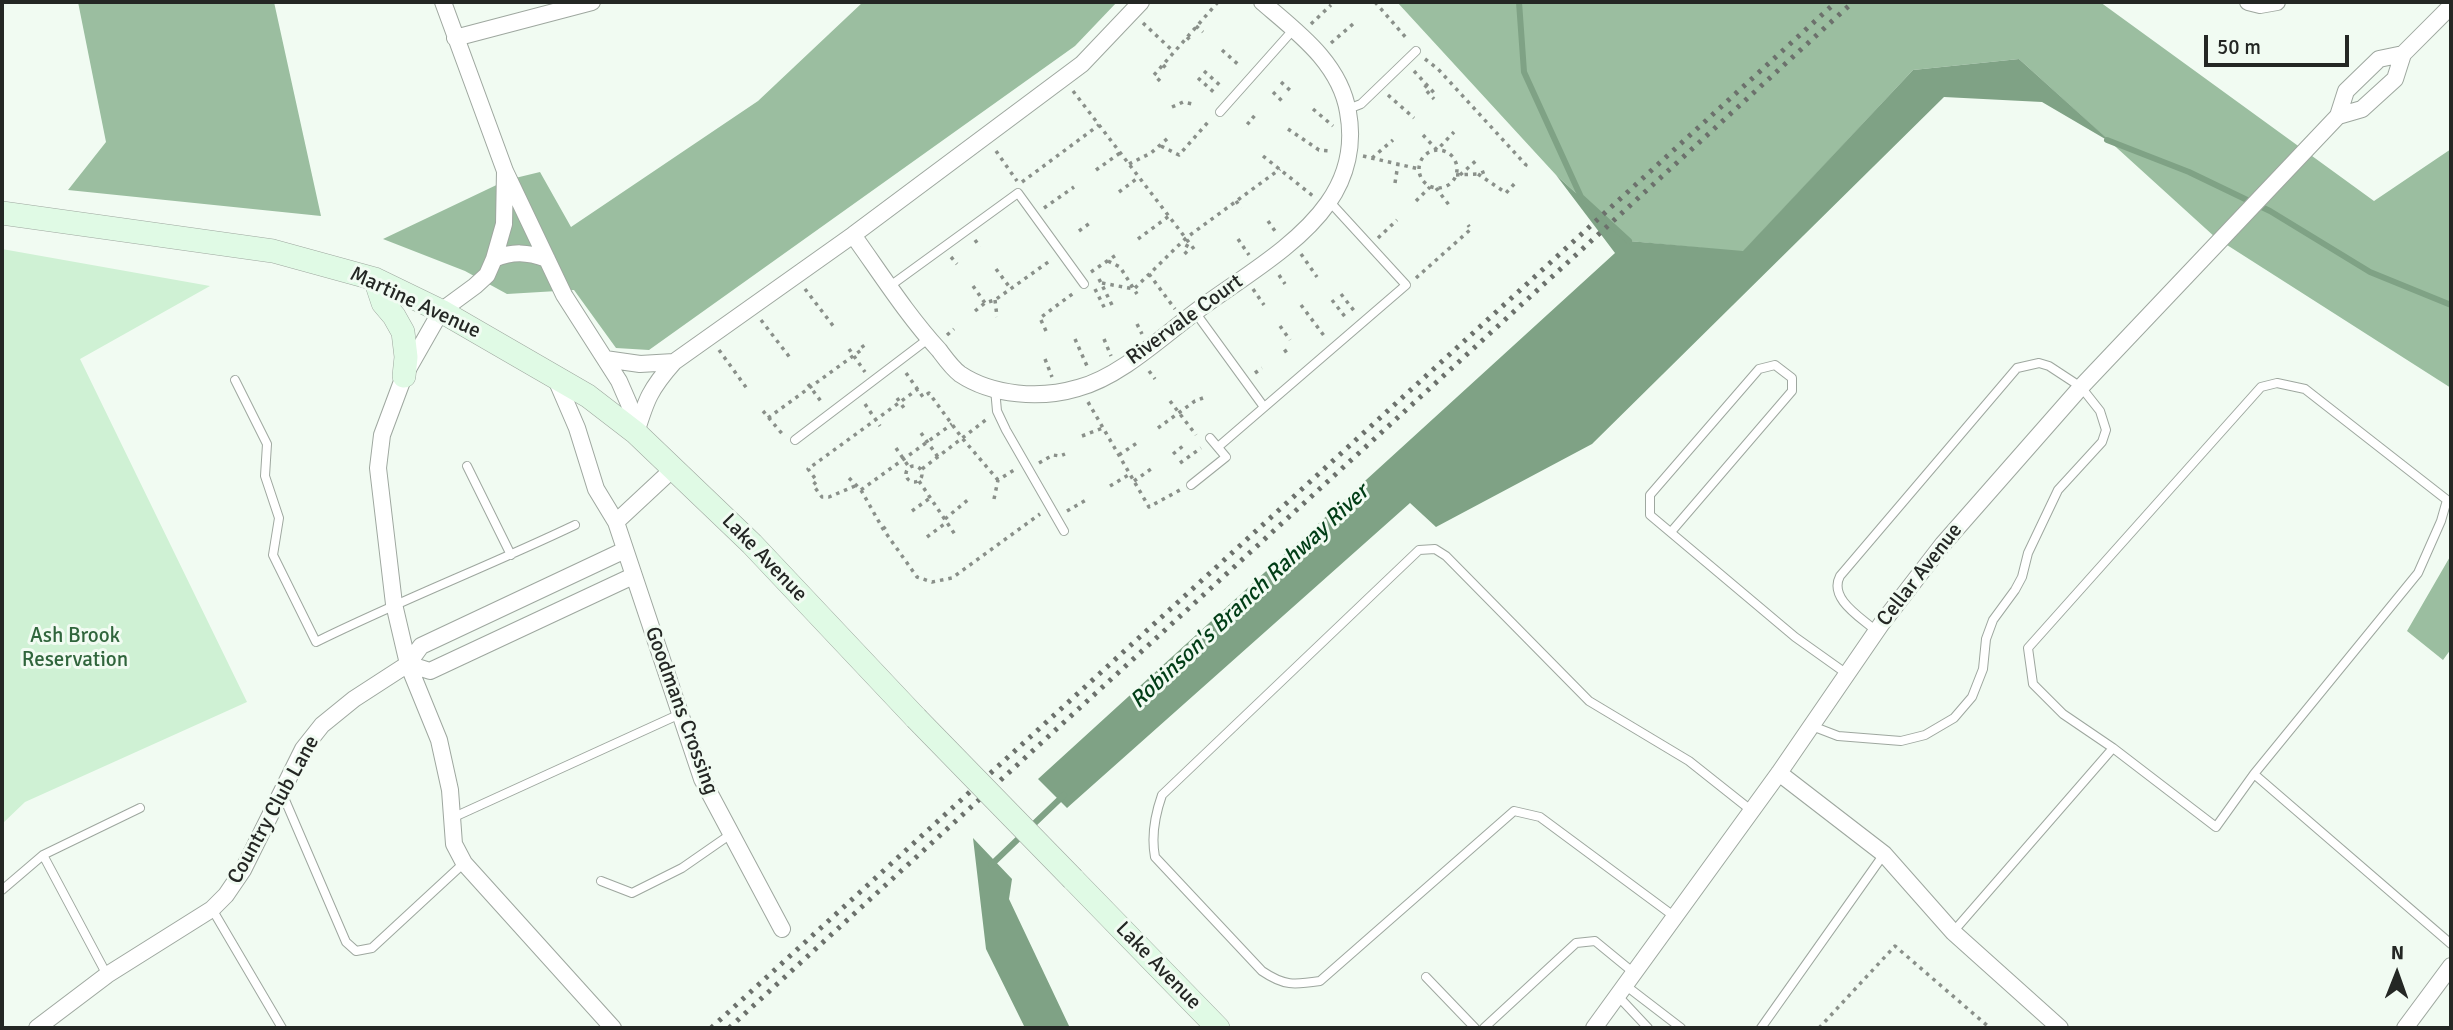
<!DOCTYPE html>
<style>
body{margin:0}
#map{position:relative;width:2453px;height:1030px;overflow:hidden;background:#f1fbf2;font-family:Signika,sans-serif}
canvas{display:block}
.frame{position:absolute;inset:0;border:4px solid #242724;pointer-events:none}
.north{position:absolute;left:2362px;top:939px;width:70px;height:70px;-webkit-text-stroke:5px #f1fbf2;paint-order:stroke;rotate:1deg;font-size:19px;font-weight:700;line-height:28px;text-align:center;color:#242724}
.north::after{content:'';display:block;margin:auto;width:24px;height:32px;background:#242724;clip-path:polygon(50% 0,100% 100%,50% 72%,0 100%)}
.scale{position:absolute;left:2204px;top:35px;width:145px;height:32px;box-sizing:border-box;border:4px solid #242724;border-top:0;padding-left:9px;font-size:21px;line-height:24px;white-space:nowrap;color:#242724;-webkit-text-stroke:5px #f1fbf2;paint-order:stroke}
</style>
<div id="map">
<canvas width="2453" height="1030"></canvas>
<div class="frame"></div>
<div class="north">N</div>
<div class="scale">50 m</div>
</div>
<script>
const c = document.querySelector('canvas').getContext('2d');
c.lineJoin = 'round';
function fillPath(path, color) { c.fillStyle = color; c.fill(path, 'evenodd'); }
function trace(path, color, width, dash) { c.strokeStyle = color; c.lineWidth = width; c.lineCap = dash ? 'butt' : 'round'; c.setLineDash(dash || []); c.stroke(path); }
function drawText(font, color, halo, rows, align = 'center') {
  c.font = font + ' Signika,sans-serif'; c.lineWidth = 6; c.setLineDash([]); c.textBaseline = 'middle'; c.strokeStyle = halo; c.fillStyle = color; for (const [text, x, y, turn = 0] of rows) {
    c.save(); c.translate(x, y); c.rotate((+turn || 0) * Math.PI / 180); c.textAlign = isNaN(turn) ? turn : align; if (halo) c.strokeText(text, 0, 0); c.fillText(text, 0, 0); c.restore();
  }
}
const green = new Path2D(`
 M 2,249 L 210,286 L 80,359 L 247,702 L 25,802 L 2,824 Z`);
const forest = new Path2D(`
 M 78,2 L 274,2 L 321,216 L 68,190 L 106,142 Z
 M 863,2 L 1117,2 L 1075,46 L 649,350 L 616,348 L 574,290 L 507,294 L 465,271 L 383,239 L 507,180 L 540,172 L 571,227 L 758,101 Z
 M 1397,2 L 2100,2 L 2374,201 L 2451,149 L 2451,388 L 2216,238 L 2019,59 L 1913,70 L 1743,252 L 1629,241 L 1556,175 Z
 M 2451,555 L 2451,649 L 2443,660 L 2407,631 Z`);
const water = new Path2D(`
 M 2019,59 L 2112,143 L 2042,102 L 1944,97 L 1592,444 L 1436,527 L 1410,503 L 1067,808 L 1038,779 L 1615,253 L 1556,175 L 1629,241 L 1743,251 L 1913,70 Z
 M 973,838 L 1012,879 L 1009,899 L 1070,1028 L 1025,1028 L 986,949 Z`);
const stream = new Path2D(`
 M 1519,2 L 1524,72 L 1581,197 L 1629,241
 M 2107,140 L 2189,172 L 2270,211 L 2370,272 L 2451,305
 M 991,865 L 1064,795`);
const path = new Path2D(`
 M 1375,2 L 1408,40
 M 1143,23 L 1174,52
 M 1311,24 L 1331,5
 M 1196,26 L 1203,32
 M 1187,37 L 1193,43
 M 1331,43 L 1353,24
 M 1222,50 L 1241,67
 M 1425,59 L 1438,69 L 1526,165 L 1524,167
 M 1163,65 L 1169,71
 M 1204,71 L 1223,88
 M 1414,71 L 1437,96
 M 1198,78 L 1217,95
 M 1160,81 L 1154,75 L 1218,2
 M 1281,82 L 1293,93
 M 1427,85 L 1424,88 L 1434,99
 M 1073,91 L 1194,249
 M 1273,92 L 1284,103
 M 1388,95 L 1414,118
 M 1172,107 L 1183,102 L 1192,104
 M 1313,109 L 1333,126
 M 1252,116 L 1258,121
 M 1247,122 L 1253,127
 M 1288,129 L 1319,150 L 1331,151
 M 1423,135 L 1437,150 L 1454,132
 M 1161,146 L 1179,155 L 1209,121
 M1419 169a19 19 0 1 1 38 0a19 19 0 1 1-38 0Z
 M 996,151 L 1017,181
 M 1263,156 L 1313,196
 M 1363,156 L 1419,169
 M 1372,158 L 1393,140
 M 1129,164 L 1151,153 L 1168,138
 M 1096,170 L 1120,153
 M 1478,174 L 1506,193 L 1516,182 L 1515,181
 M 1456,175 L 1478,174 L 1489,170
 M 1460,175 L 1479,158
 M 1022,182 L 1099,125
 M 1395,183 L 1398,164
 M 1436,188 L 1449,205
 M 1119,192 L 1139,177
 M 1236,201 L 1241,208
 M 1416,201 L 1430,187
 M 1044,208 L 1074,187
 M 1268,221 L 1277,234
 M 1079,231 L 1090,223
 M 1378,238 L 1397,220
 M 1138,239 L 1169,216
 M 1238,239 L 1249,255
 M 975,240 L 980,247
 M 1187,254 L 1184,251 L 1189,242
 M 1301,254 L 1317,277
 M 951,257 L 957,264
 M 1108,261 L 1120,267 L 1137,294
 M 996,269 L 1011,289
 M 1091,272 L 1116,255
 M 1149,274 L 1175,309
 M 1279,275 L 1285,284
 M 1416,278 L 1471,229 L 1468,225
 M 1099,279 L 1112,305
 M 1102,283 L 1134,289 L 1186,238 L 1280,169
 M 973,286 L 985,303
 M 805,289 L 834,327
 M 1095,289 L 1105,309
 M 1253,289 L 1264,305
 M 1341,294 L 1355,312
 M 995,300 L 997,317
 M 1332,300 L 1346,318
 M 1301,305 L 1325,337
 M 975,311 L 985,303 L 995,300 L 1051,260
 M 761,320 L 791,359
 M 1137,324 L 1142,334
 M 1280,326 L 1290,340
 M 1046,331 L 1040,318 L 1075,292
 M 947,335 L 954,329
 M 1075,339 L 1087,366
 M 1104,339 L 1111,356
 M 849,349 L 865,372
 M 719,350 L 748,390
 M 1284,352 L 1290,348
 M 1045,359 L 1052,377
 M 1149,371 L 1155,379
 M 906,373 L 923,397 L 929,393 L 962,438 L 998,480
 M 1255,373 L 1262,368
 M 808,384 L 823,404
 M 897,398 L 906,411
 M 1170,401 L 1196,435
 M 1088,402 L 1149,507 L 1180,490
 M 865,404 L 880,426
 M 763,411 L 784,436
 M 768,418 L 864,348 L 859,341
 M 1158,428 L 1195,401 L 1203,398
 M 921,433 L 938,457
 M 1082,436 L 1103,428
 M 896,448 L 909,467
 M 1173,454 L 1183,446 L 1185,448
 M 1119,455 L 1137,443
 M 1039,463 L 1053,455 L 1060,456 L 1065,454
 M 1180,463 L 1201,448
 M906 474a8 8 0 1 1 16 0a8 8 0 1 1-16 0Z
 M 922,469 L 987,419
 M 849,478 L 861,490 L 883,529 L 917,577 L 932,582 L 952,578 L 1040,514
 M 919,481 L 956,536
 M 1134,481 L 1151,469
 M 855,486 L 829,497 L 822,497 L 813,485 L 817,481 L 808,469 L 918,389
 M 1110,486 L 1130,474
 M 861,490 L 952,424
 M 994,499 L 998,480 L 1014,470
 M 912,511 L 930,498
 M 1067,511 L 1086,500
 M 945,519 L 970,498
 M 883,529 L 889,524
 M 927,537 L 947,522
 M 1819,1028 L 1895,946 L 1990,1028`);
const service = new Path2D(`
 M 1348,109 L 1361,104 L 1416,51
 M 1220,112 L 1293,30
 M 890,286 L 1018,193 L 1084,284
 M 1195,312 L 1264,407
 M 235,380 L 267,444 L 265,476 L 279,518 L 273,555 L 316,642 C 401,600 489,566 575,525
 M 2277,383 L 2305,389 L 2447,500 L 2441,521 L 2418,573 L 2254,774 L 2216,827 L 2113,748 L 2063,714 L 2033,684 L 2028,648 L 2261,387 Z
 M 995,389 L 997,411 L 1006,430 L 1064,531
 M 795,440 L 928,339
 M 1218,447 L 1406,285 L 1329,201
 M 467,466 L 511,555
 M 1191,485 L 1226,457 L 1210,438
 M 1671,532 L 1792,391 L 1792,378 L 1775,365 L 1759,369 L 1650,495 L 1650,515 L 1795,637 L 1847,674
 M 1812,726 L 1838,736 L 1901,741 L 1925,735 L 1954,718 L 1972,697 L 1983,669 L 1986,639 L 1993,620 L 2015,590 L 2022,577 L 2028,553 L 2058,490 L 2102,442 L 2106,430 L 2100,411 L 2081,387 L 2049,366 L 2039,363 L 2017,368 L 1840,576 C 1828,599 1862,618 1876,631
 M 2254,774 L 2451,944
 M 282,793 L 346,942 L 356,951 L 372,948 L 464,863
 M 452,818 L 680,714
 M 43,855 L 107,975
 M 601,881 L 632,893 L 682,868 L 731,834
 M 2,890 L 43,855 L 140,808
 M 212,909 L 282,1028
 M 1675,917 L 1540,817 L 1514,811 L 1320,981 C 1294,985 1284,986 1262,971 L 1155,857 C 1151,836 1155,815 1162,795 L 1419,550 L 1435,549 L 1446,556 L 1589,701 L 1689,761 L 1752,811
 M 1953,932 L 2113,748
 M 1426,977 L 1475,1028
 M 1625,985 L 1681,1028
 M 1617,995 L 1648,1028
 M 1484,1028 L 1576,943 L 1595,941 L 1634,973
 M 1761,1028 L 1884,854`);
const minor = new Path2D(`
 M 443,2 L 505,171 L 564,295 L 619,381 L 629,404 L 636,432
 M 2248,2 L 2260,5 L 2277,2
 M 455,38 L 592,2
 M 2338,116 L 2362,109 L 2395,79 L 2403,54 L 2451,6
 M 505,171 L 504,224 L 494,259 L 487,275 L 475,286 L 441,311 L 404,376 L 382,435 L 378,468 L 394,604 L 408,664 L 439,740 L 450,790 L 454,844 L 464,863 L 613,1028
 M 853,235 C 881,274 907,315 939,350 C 945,358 952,368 960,374 C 993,396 1041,399 1078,388 C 1120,377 1163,336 1198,310 C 1240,279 1298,246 1328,203 C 1347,176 1354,144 1348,112 C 1340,63 1297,32 1262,2
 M 494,259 C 513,251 527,252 547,259
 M 605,359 L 640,364 L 674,362
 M 555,377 L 577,428 L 596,489 L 616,522 L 702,779 L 782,929
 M 636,433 C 646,400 650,389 674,362 L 853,235 L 1082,64 L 1141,2
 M 616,522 L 674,468
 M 408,664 L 430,671 L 633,576
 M 1779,773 L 1884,854 L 1953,932 L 2060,1028
 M 37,1028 L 107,975 L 212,909 L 226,895 L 243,870 L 303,749 L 322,725 L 354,699 L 408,664 L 421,646 L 625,550
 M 1594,1028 L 1779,773 L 1882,623 L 1943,544 L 2081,387 L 2338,116 L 2346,91 L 2379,59 L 2403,54
 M 2405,1028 L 2451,966`);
const secondary = new Path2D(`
 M 2,213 L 273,251 L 375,279 L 441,311 L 588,396 L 636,433 L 752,544 L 916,718
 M 375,279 L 383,303 L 394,316 L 403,332 L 406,357 L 404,376
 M 1073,879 L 1218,1028`);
const rail = new Path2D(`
 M 711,1028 L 1836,2
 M 729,1028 L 1853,2`);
const secondaryBridge = new Path2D(`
 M 916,718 L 1073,879`);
const streetNames = [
 ["Martine Avenue",415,303,25],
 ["Rivervale Court",1185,320,-36],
 ["Lake Avenue",764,558,46],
 ["Cellar Avenue",1920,575,-52],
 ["Goodmans Crossing",681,711,70],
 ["Country Club Lane",274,810,-61],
 ["Lake Avenue",1158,966,46]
];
const parkNames = [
 ["Ash Brook",75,636],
 ["Reservation",75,660]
];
const waterNames = [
 ["Robinson's Branch Rahway River",1250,597,-43]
];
fillPath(green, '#cff1d4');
fillPath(forest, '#9bbea0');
fillPath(water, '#7fa285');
trace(stream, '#7fa285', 6);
trace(service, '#9ea79f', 10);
trace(minor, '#9ea79f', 18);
trace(secondary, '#9ea79f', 24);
trace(path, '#8a908a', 3.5, [3.5, 5]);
trace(service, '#fff', 8);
trace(minor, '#fff', 16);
trace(secondary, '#e0fae5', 23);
trace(rail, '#6c716c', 5, [3.5, 7]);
trace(secondaryBridge, '#9ea79f', 24, []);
trace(secondaryBridge, '#e0fae5', 23);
drawText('21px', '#242724', '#f1fbf2', streetNames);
drawText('21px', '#30653c', '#f1fbf2', parkNames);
drawText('italic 23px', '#013d16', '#f1fbf2', waterNames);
</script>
